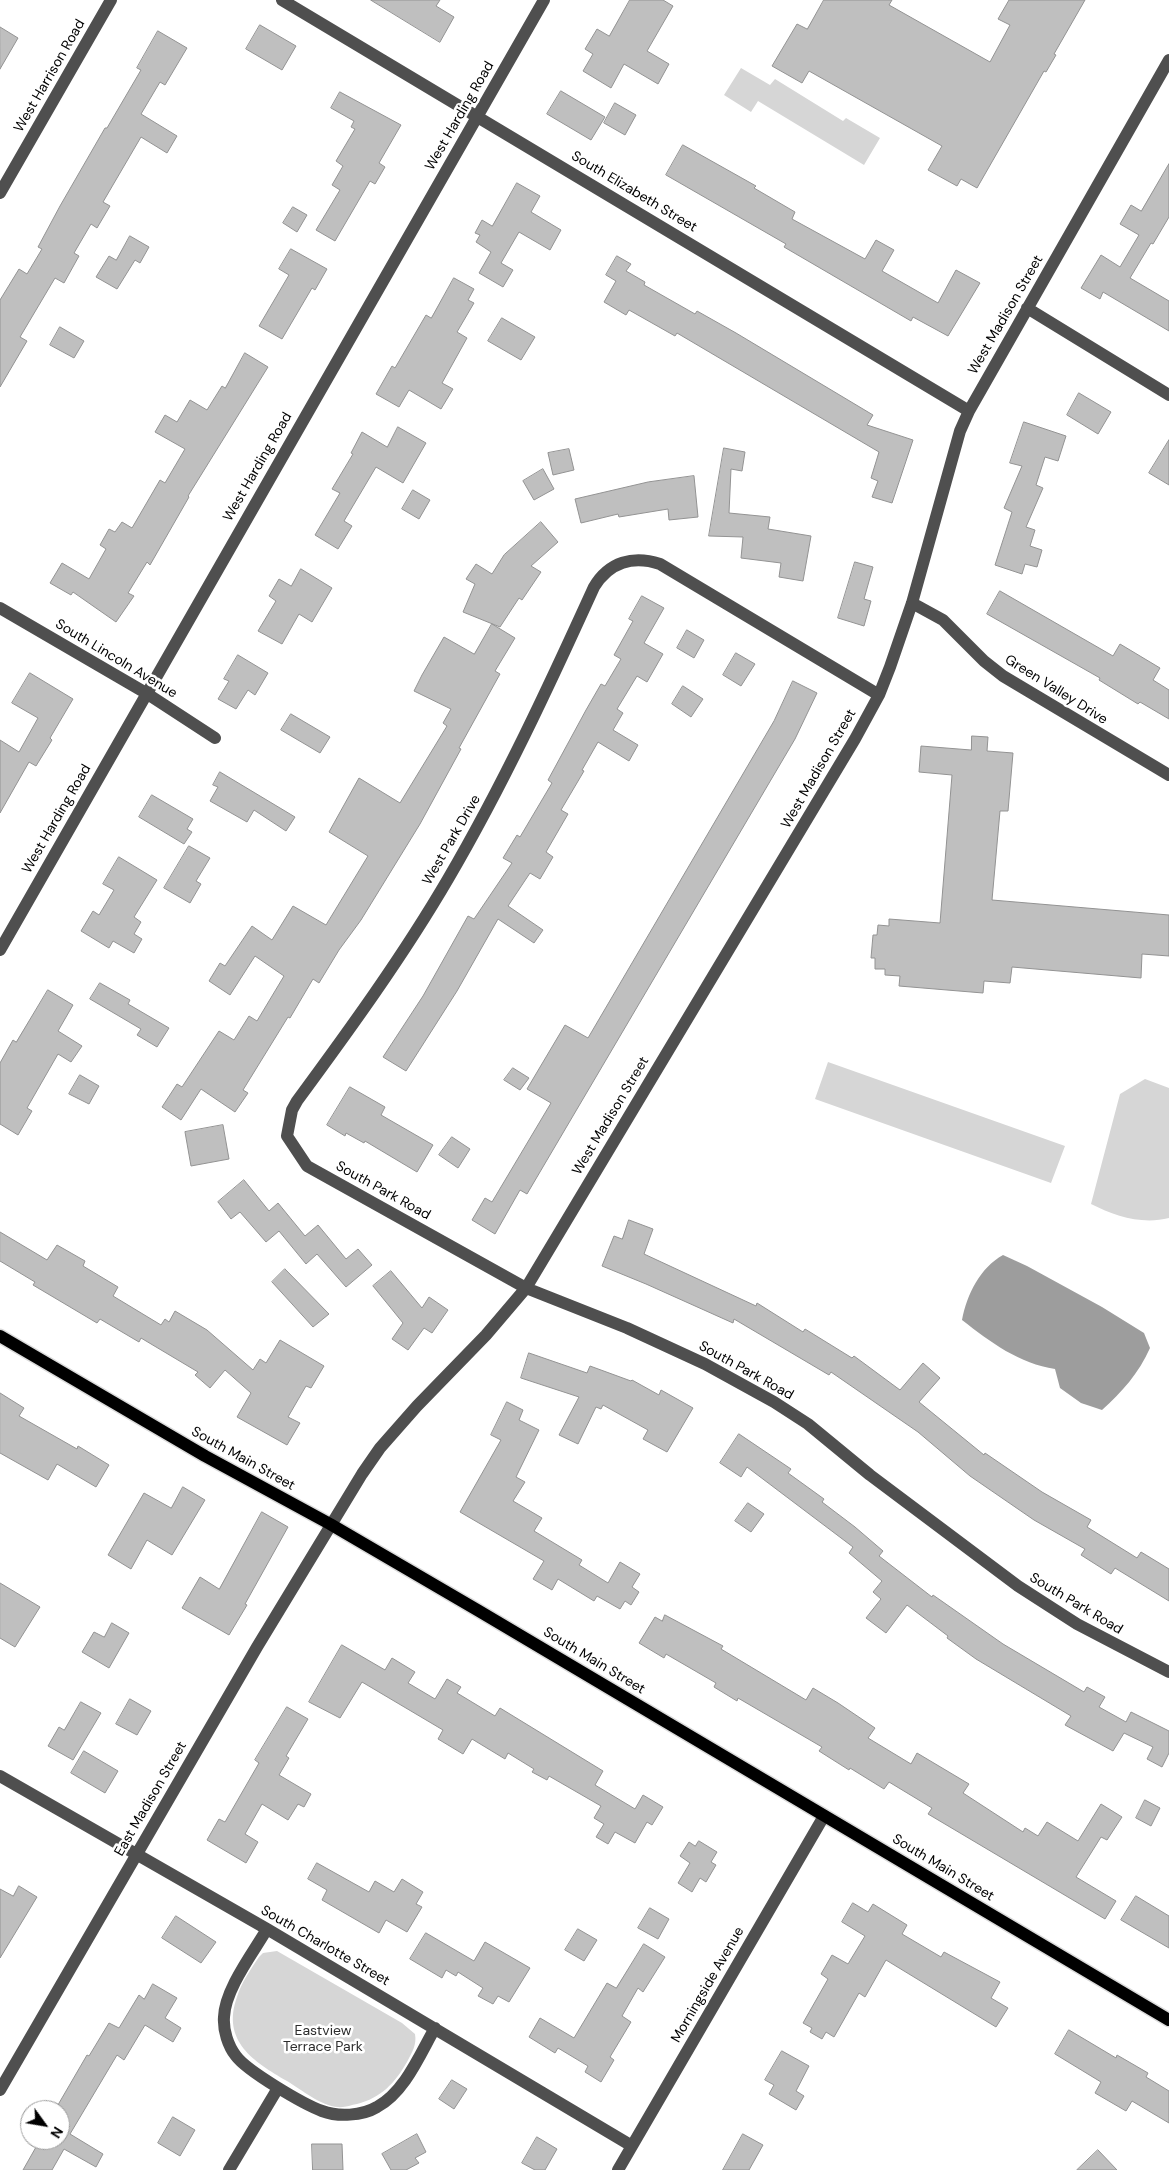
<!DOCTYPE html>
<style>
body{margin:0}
#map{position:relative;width:1169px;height:2170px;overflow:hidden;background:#fff;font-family:"DM Sans",sans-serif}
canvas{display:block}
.north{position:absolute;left:20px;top:2100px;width:50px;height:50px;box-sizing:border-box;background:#fff;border:1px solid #999;border-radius:50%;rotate:122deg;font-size:14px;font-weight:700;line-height:20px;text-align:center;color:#000}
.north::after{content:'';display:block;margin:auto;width:18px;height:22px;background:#000;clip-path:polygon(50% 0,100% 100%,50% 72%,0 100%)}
</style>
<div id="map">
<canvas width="1169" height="2170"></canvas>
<div class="north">N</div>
</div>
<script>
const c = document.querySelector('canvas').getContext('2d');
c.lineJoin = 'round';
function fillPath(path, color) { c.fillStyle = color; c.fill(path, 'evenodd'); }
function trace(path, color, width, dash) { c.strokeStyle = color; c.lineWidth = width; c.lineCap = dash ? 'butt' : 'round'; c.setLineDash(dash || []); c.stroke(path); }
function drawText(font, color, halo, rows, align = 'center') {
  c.font = font + ' "DM Sans",sans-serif'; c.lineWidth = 5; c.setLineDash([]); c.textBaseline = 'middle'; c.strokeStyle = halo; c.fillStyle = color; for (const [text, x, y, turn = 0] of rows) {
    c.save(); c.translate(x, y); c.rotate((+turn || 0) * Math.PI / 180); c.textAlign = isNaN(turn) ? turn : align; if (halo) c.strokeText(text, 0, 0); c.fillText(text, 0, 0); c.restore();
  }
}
const green = new Path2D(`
 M 741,68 L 770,85 L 775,79 L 843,121 L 846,118 L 880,138 L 864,165 L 758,101 L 751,112 L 724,95 Z
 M 828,1062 L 1065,1146 L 1051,1183 L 815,1099 Z
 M 1145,1079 L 1169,1088 L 1169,1218 C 1142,1225 1115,1216 1091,1204 L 1120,1094 Z
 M 277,1951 L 402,2023 L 415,2034 C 417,2045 412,2052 407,2062 C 395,2083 381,2098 357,2104 C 351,2105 344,2108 338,2107 C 321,2106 302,2090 287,2081 C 254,2062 221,2041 237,1997 C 241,1983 251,1969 259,1957 L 263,1953 Z`);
const water = new Path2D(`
 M 1003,1255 L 1027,1266 L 1102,1307 L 1144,1333 L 1150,1348 C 1139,1373 1122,1392 1102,1410 L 1081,1403 L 1060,1388 L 1055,1369 C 1020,1364 990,1342 962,1320 C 967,1294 980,1268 1003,1255 Z`);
const building = new Path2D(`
 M 371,0 L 440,0 L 436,6 L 454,17 L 440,42 Z
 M 630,0 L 663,0 L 673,6 L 647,51 L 669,64 L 658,84 L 624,64 L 611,88 L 583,71 L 593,54 L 585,49 L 597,29 L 609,36 Z
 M 824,0 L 892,0 L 889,5 L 990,62 L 1010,25 L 998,19 L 1009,0 L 1085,0 L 1054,54 L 1056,55 L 1046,72 L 1044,71 L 977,188 L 961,179 L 957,186 L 928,170 L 942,146 L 809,71 L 802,83 L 772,66 L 797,24 L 807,29 Z
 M 260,25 L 296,46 L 282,70 L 246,49 Z
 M 0,27 L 18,38 L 0,69 Z
 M 158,31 L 187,48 L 165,85 L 160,82 L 141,114 L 177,136 L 167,153 L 141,137 L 103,202 L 110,206 L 97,228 L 91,224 L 74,253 L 79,256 L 64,283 L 55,278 L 20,337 L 27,341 L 0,387 L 0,300 L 19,269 L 27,274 L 42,249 L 38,247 L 60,206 L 105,128 L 107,128 L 141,70 L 137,68 Z
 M 561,91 L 605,117 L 591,140 L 547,114 Z
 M 340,92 L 401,125 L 379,163 L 385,167 L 375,184 L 370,181 L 335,241 L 316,230 L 340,190 L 332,185 L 343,166 L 336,161 L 355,129 L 351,127 L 354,121 L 331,108 Z
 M 615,103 L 636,115 L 625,135 L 604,123 Z
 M 683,145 L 756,186 L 754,188 L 795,212 L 792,219 L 865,259 L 876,240 L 894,250 L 882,271 L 938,303 L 956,270 L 980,283 L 948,336 L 913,317 L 911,321 L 784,247 L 786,244 L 666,175 Z
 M 1169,164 L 1169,217 L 1153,244 L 1151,243 L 1130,278 L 1169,301 L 1169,331 L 1103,292 L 1100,299 L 1081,288 L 1101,255 L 1120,267 L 1139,235 L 1120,224 L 1131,205 L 1141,211 Z
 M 517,183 L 540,196 L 531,212 L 561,230 L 550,250 L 519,232 L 501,263 L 513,270 L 503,287 L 479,273 L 491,252 L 476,242 L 480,235 L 475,233 L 482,220 L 492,226 Z
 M 293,207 L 307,215 L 297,232 L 283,223 Z
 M 130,236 L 149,247 L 140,263 L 135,260 L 117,289 L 96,277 L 109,256 L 116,260 Z
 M 291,249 L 327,269 L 315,290 L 312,288 L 282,339 L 259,326 L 289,275 L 279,269 Z
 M 617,256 L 631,264 L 626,271 L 645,282 L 644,285 L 695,314 L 697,311 L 736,333 L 873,415 L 867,425 L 913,440 L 892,503 L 872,497 L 878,481 L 871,478 L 879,452 L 677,333 L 675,336 L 629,310 L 626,315 L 604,302 L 616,281 L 606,275 Z
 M 454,278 L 474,289 L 468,300 L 474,303 L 457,332 L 467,338 L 442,383 L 453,389 L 441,409 L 409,390 L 399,407 L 376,394 L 392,366 L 395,368 L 426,315 L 431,318 Z
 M 502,318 L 535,337 L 521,360 L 488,341 Z
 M 60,327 L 84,341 L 74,358 L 50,345 Z
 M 245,353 L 268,367 L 188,496 L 189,497 L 150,565 L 147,562 L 128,593 L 134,596 L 116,622 L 73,592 L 71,595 L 50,583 L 62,563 L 89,579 L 106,549 L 100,545 L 109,529 L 115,532 L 122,522 L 132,528 L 160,480 L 165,483 L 185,449 L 155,432 L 165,415 L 177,422 L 190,400 L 207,410 L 222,386 L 225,388 Z
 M 1079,393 L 1111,412 L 1098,434 L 1067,415 Z
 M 1024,422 L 1066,436 L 1058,461 L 1045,457 L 1036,485 L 1043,488 L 1026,527 L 1035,530 L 1030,546 L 1042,550 L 1037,567 L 1025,564 L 1022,574 L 995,565 L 1012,512 L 1004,508 L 1022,466 L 1010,463 Z
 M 398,427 L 426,443 L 403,483 L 376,467 L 344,521 L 352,526 L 338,549 L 315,535 L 340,493 L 332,489 L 353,454 L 351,453 L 362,432 L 387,447 Z
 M 1169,440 L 1169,485 L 1149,473 Z
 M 724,448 L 745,452 L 742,471 L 731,469 L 729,513 L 770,517 L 768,529 L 811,536 L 803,581 L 779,577 L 781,563 L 741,558 L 743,537 L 709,536 Z
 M 569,449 L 574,470 L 553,475 L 548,453 Z
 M 543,469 L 554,489 L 534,500 L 523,481 Z
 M 694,476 L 698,517 L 669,520 L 668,509 L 619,517 L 618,514 L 581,523 L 575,499 L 648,482 Z
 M 413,490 L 430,500 L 419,519 L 402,509 Z
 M 541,522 L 558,542 L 531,566 L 541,572 L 522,600 L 519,598 L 500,627 L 463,612 L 475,584 L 466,579 L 476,564 L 492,574 L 504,555 Z
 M 855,562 L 873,567 L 864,599 L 871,601 L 864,626 L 838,618 Z
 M 301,569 L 332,588 L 312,622 L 299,614 L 282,644 L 258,631 L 276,601 L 269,596 L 279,579 L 291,586 Z
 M 1000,591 L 1113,656 L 1120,644 L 1160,668 L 1153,680 L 1169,690 L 1169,719 L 1140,702 L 1138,704 L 1099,680 L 1100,678 L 987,614 Z
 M 642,596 L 664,608 L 644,643 L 663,654 L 647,682 L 637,676 L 617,709 L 623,713 L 613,730 L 638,745 L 629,761 L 598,742 L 582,770 L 584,771 L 561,810 L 568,814 L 546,852 L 553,857 L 540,879 L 530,873 L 508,906 L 543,930 L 534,943 L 498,919 L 457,991 L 406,1071 L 383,1057 L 423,996 L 468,916 L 474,919 L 512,863 L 503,858 L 517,835 L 520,837 L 552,783 L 548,780 L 586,710 L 601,684 L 605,686 L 621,659 L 614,655 L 633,621 L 629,619 Z
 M 492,624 L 515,638 L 495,671 L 500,674 L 459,748 L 461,749 L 420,824 L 361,920 L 339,950 L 319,983 L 313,979 L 290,1018 L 288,1017 L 243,1090 L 248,1093 L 235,1112 L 201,1089 L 181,1120 L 162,1107 L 177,1084 L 182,1087 L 219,1031 L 234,1040 L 249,1016 L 257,1021 L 284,976 L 255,956 L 230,995 L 209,981 L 220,963 L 225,966 L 252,926 L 272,940 L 293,906 L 326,925 L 368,856 L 329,832 L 359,778 L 400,803 L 447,726 L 443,723 L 451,709 L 414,691 L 422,675 L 444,637 L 474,654 Z
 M 687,630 L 704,640 L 694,658 L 677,648 Z
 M 736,653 L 755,664 L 741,686 L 723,675 Z
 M 238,655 L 268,673 L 255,695 L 248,690 L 236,709 L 218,699 L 229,681 L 224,679 Z
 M 30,673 L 73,699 L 50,738 L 52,740 L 36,766 L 29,762 L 0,813 L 0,740 L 19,752 L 38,718 L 12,703 Z
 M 793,681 L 817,693 L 795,739 L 527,1194 L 520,1190 L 495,1234 L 472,1220 L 485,1198 L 492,1202 L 551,1103 L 527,1089 L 565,1025 L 588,1038 L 774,721 Z
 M 683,686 L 703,699 L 691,717 L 672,704 Z
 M 291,714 L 330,737 L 320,753 L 281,730 Z
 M 972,736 L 988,737 L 987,751 L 1013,753 L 1008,811 L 1000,811 L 992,900 L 1169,915 L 1169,956 L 1142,954 L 1141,978 L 1012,967 L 1010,983 L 984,981 L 983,993 L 899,986 L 900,976 L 885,975 L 885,969 L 875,969 L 875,958 L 871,958 L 873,935 L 877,935 L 878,925 L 889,926 L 889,919 L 940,923 L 952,775 L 919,772 L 921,746 L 971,750 Z
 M 220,772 L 295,817 L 286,831 L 254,810 L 247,822 L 210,801 L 218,787 L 213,785 Z
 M 152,795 L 193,819 L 187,829 L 192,832 L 184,844 L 139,817 Z
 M 189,846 L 210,858 L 196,881 L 201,884 L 190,903 L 164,888 Z
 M 119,857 L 157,880 L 134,917 L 141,922 L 134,934 L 142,939 L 134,953 L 113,941 L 109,948 L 81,931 L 93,911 L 99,915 L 114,890 L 103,884 Z
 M 100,983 L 130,1000 L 128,1004 L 169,1028 L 157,1047 L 137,1035 L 141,1029 L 90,999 Z
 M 48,990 L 73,1005 L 58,1031 L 82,1046 L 71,1062 L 58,1054 L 27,1108 L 32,1111 L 18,1135 L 0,1124 L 0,1063 L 13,1040 L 16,1042 Z
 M 513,1068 L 529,1078 L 520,1090 L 504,1080 Z
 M 80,1075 L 99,1086 L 89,1104 L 69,1094 Z
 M 350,1087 L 385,1107 L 381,1115 L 433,1145 L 417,1172 L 365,1141 L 364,1143 L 346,1133 L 345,1136 L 327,1125 Z
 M 223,1125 L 229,1159 L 191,1166 L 185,1132 Z
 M 452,1137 L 470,1149 L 458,1168 L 439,1155 Z
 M 244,1180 L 269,1211 L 278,1203 L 305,1236 L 318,1225 L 346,1259 L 358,1249 L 372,1265 L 346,1287 L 317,1254 L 306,1264 L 279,1231 L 266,1242 L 240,1212 L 231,1219 L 218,1202 Z
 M 629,1220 L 653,1229 L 644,1254 L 756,1306 L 757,1303 L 803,1332 L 805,1329 L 852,1358 L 854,1356 L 900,1390 L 923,1363 L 940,1378 L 919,1402 L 984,1455 L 985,1453 L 1042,1492 L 1091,1520 L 1087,1527 L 1137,1558 L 1141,1552 L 1169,1569 L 1169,1601 L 1115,1568 L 1111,1574 L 1081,1555 L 1085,1549 L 1034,1520 L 970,1476 L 918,1432 L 831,1372 L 829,1375 L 734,1319 L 733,1323 L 646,1284 L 602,1266 L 614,1236 L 622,1239 Z
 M 0,1232 L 47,1260 L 57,1245 L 85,1261 L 83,1266 L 118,1287 L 113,1296 L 161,1325 L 165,1319 L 169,1322 L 175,1311 L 207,1330 L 253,1370 L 260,1359 L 266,1363 L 280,1340 L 324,1366 L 311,1388 L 306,1386 L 288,1417 L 300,1423 L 287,1445 L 237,1417 L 251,1393 L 225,1370 L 210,1388 L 195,1375 L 198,1372 L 141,1338 L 139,1342 L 100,1319 L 97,1323 L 33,1285 L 35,1282 L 0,1261 Z
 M 285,1269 L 329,1314 L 313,1327 L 272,1282 Z
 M 391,1271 L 422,1308 L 429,1297 L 448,1310 L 432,1333 L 424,1328 L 408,1350 L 392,1339 L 403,1323 L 373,1286 Z
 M 529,1353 L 587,1373 L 590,1366 L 631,1381 L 632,1380 L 659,1395 L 661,1390 L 693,1408 L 667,1452 L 643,1439 L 648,1430 L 603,1405 L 601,1409 L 596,1407 L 578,1444 L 559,1435 L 579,1397 L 521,1378 Z
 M 0,1393 L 24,1408 L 19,1416 L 77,1449 L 78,1446 L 109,1465 L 96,1487 L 57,1464 L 48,1480 L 0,1453 Z
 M 507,1402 L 523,1410 L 519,1420 L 539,1430 L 516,1477 L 525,1482 L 513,1501 L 542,1518 L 534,1531 L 582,1560 L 579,1565 L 608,1583 L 620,1562 L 640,1574 L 632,1587 L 639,1592 L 631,1605 L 625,1601 L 620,1609 L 597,1596 L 594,1601 L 558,1579 L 552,1590 L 533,1579 L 544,1561 L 460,1512 L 501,1440 L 491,1435 Z
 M 739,1434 L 791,1469 L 788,1473 L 824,1499 L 822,1502 L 855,1527 L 883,1551 L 879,1556 L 932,1597 L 933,1595 L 1003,1644 L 1084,1692 L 1087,1687 L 1105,1697 L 1099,1707 L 1126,1722 L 1131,1712 L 1169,1731 L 1169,1753 L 1162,1767 L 1147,1759 L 1153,1747 L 1124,1733 L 1113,1751 L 1065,1725 L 1071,1716 L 976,1659 L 947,1638 L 948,1636 L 907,1605 L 886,1633 L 866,1618 L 881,1599 L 873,1592 L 882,1581 L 849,1553 L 853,1547 L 747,1467 L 741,1477 L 720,1463 Z
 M 183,1487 L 205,1500 L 172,1555 L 147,1540 L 131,1569 L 108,1555 L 144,1493 L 171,1508 Z
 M 748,1503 L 764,1514 L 751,1532 L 735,1521 Z
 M 262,1512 L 288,1527 L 245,1604 L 247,1605 L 229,1635 L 182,1608 L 200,1577 L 219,1589 Z
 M 0,1583 L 40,1607 L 15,1647 L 0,1638 Z
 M 665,1615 L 723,1646 L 721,1649 L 806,1700 L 813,1688 L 838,1703 L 875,1728 L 868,1738 L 911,1764 L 917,1753 L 969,1784 L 963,1793 L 1023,1832 L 1025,1828 L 1038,1836 L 1047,1822 L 1078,1841 L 1101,1804 L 1122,1817 L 1107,1840 L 1101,1837 L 1076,1877 L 1116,1901 L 1105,1919 L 928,1814 L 932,1808 L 889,1782 L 884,1789 L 850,1768 L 849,1770 L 819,1751 L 822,1747 L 738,1698 L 737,1701 L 714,1687 L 716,1683 L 666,1654 L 664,1658 L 639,1643 L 655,1617 L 662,1621 Z
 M 112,1623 L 129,1633 L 109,1668 L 82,1652 L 94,1632 L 104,1637 Z
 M 342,1645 L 385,1670 L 392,1658 L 415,1672 L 408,1683 L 435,1699 L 447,1679 L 461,1687 L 457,1693 L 495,1716 L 500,1708 L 603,1771 L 595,1785 L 635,1809 L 643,1795 L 663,1807 L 652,1825 L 647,1822 L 635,1843 L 615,1832 L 608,1844 L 596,1837 L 604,1824 L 594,1818 L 601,1806 L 549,1776 L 547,1780 L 532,1772 L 534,1769 L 508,1753 L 505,1759 L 472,1739 L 463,1754 L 438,1739 L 443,1730 L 362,1682 L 340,1718 L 309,1702 Z
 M 130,1699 L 151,1711 L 137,1735 L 116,1724 Z
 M 81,1702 L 101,1713 L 73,1760 L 48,1746 L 59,1727 L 64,1730 Z
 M 287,1707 L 308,1719 L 286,1756 L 289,1758 L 279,1775 L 311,1794 L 304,1807 L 298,1804 L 288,1820 L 262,1804 L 245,1834 L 258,1842 L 246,1863 L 207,1840 L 219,1819 L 225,1822 L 259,1763 L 255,1760 Z
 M 84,1751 L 118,1771 L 105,1793 L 71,1773 Z
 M 1145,1800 L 1160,1808 L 1151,1826 L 1136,1818 Z
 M 699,1841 L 717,1852 L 711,1862 L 716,1865 L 706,1882 L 700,1878 L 692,1892 L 678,1883 L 690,1863 L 680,1856 L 689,1842 L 695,1846 Z
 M 317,1863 L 369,1892 L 375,1881 L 394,1892 L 402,1879 L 423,1892 L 416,1904 L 422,1907 L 407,1932 L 386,1920 L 379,1933 L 322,1900 L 327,1890 L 308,1879 Z
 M 19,1886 L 37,1897 L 0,1958 L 0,1889 L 13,1896 Z
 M 1136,1896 L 1169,1916 L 1169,1948 L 1121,1920 Z
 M 853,1903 L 868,1912 L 873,1904 L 907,1925 L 902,1934 L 941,1957 L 944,1952 L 1000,1982 L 991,1998 L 1008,2008 L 996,2027 L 886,1960 L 865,1997 L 859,1993 L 834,2037 L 826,2032 L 822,2039 L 810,2032 L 812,2028 L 803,2023 L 828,1979 L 821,1974 L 832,1955 L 848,1964 L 865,1936 L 842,1922 Z
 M 650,1908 L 669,1919 L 658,1939 L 638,1928 Z
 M 176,1916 L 216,1942 L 201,1963 L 162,1938 Z
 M 578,1929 L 597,1940 L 584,1961 L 565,1950 Z
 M 426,1933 L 474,1961 L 485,1942 L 530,1968 L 509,2002 L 498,1996 L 493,2004 L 478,1996 L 483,1988 L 458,1972 L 456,1976 L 446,1970 L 442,1978 L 410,1959 Z
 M 644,1944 L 665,1957 L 643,1992 L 638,1988 L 622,2016 L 631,2022 L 610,2057 L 614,2060 L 601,2082 L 585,2072 L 588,2066 L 558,2048 L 555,2053 L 529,2037 L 540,2018 L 574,2038 L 607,1983 L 616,1988 Z
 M 153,1984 L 177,1998 L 165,2018 L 181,2028 L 173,2042 L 145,2025 L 124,2060 L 117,2055 L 70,2134 L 103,2154 L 96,2167 L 64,2149 L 52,2170 L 23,2170 L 40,2140 L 60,2140 L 60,2110 L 55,2110 L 87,2055 L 89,2056 L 109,2023 L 119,2028 L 139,1995 L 144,1999 Z
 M 1069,2030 L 1116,2058 L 1117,2055 L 1148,2073 L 1146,2077 L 1169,2091 L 1169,2123 L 1132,2101 L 1126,2111 L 1095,2093 L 1101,2082 L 1055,2054 Z
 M 782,2051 L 809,2066 L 796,2091 L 804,2096 L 796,2110 L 769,2094 L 774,2085 L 765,2080 Z
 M 452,2080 L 467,2089 L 454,2109 L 439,2099 Z
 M 173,2117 L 195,2130 L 180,2156 L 158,2143 Z
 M 417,2134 L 426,2152 L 415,2158 L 419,2163 L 406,2170 L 391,2170 L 382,2154 Z
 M 743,2134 L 763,2145 L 749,2170 L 723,2170 Z
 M 537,2137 L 557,2149 L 545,2170 L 535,2170 L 522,2163 Z
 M 312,2144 L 342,2144 L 343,2170 L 313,2170 Z
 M 1098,2150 L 1117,2170 L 1077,2170 Z`);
const minor = new Path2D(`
 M 282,0 L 969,411
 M 0,193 L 111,0
 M 1027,308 L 1169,395
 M 912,603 L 943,620 L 984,661 L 1003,676 L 1169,775
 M 0,608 L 146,693 L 215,738
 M 879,695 L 660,564 C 633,555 609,562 594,587 C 549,686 503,785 448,879 C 403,956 350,1029 297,1101 L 292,1110 L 287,1136 L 307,1166 L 526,1288 L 627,1328 L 705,1364 L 774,1402 L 808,1424 L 870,1475 L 1018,1586 L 1077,1624 L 1169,1672
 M 0,950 L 544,0
 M 0,1776 L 267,1929 L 632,2146
 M 267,1929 C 253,1953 225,1989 224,2017 C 223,2030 228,2046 236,2056 C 247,2071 303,2104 322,2111 C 338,2117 362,2116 377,2107 C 405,2092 420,2054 435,2028
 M 0,2090 L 257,1647 L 362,1474 L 380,1448 L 417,1406 L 486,1335 L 526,1288 L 855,739 L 879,695 L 890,667 L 912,603 L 960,431 L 969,411 L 1169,60
 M 229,2170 L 278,2088
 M 618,2170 L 824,1816`);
const major = new Path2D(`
 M 0,1336 L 205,1456 L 330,1524 L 479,1611 L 1169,2020`);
const streetNames = [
 ["West Harrison Road",50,76,-60],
 ["West Harding Road",460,116,-60],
 ["South Elizabeth Street",634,192,31],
 ["West Madison Street",1006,315,-60],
 ["West Harding Road",258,467,-60],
 ["South Lincoln Avenue",116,659,31],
 ["Green Valley Drive",1056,690,32],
 ["West Madison Street",819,769,-60],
 ["West Harding Road",57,819,-60],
 ["West Park Drive",452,840,-60],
 ["West Madison Street",611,1116,-59],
 ["South Park Road",383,1191,29],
 ["South Park Road",746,1371,29],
 ["South Main Street",243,1459,29],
 ["South Park Road",1076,1604,31],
 ["South Main Street",594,1661,31],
 ["East Madison Street",151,1799,-60],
 ["South Main Street",943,1868,31],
 ["South Charlotte Street",325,1946,30],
 ["Morningside Avenue",708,1985,-60]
];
const parkNames = [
 ["Eastview",323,2031],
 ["Terrace Park",323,2047]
];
fillPath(green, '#d6d6d6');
fillPath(water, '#9d9d9d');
fillPath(building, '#bfbfbf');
trace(building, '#939393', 1);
trace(major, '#dbdbdb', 15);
trace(minor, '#4f4f4f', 12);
trace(major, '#000', 12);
drawText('14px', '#000', '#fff', streetNames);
drawText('14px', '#2d2d2d', '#fff', parkNames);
</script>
